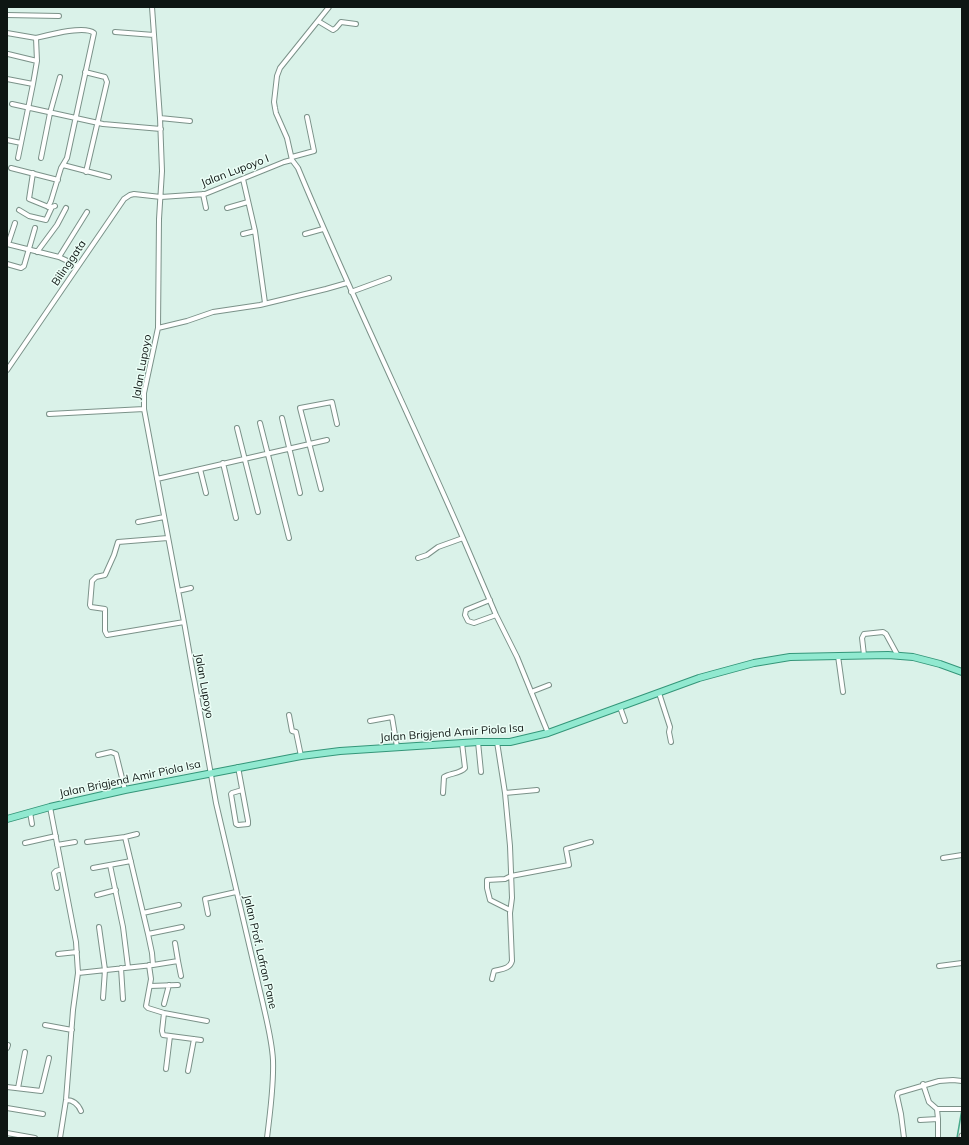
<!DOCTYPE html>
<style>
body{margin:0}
#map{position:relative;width:969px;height:1145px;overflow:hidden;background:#daf2e9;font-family:Mulish,sans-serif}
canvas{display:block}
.frame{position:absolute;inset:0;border:8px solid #0e1613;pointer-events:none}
</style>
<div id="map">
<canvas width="969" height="1145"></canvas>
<div class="frame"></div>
</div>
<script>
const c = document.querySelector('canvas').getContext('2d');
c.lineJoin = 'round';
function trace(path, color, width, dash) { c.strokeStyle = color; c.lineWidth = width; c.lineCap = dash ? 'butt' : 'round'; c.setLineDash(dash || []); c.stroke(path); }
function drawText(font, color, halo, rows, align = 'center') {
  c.font = font + ' Mulish,sans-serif'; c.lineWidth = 3; c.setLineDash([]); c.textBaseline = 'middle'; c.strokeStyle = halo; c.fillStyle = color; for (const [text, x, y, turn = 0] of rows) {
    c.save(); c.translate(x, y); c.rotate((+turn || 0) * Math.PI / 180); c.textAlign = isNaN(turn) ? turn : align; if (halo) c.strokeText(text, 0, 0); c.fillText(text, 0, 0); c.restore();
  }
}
const stream = new Path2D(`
 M 957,1138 L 962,1109`);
const minor = new Path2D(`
 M 152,7 L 160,118 L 162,171 L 159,219 L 158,328 L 144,393 L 144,409 L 184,622 L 216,803 L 263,1004 C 267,1022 272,1041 273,1060 C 274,1086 270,1112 267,1138
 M 329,7 L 280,68 L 277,76 L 274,102 L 275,108 L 276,113 L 287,138 L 292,160 L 298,168 C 350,293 409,414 463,538
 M 7,15 L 59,16
 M 318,21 L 333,30 L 336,28 L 341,22 L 356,24
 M 115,32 L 154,35
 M 7,33 L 36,38 L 37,61 L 33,84
 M 36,38 C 48,35 85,25 94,33 L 67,158 L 61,168 L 51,201 L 48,207
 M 8,54 L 37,61
 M 85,72 L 105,77 L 107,82 L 86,172
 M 7,79 L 33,84 L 18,158
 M 12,104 L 103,124 L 161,129
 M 160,118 L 190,121
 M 7,140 L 21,143
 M 292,157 L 314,151 L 307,117
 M 41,158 L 50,113 L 60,77
 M 63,165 L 109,177
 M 11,168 L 58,180
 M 33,173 L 29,199 L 51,208
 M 243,179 L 255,231 L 265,303
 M 203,194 L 206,208
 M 227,208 L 248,202
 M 19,210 L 29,216 L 46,220 L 52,207 L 55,206
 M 243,234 L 255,231
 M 305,234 L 323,229
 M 7,244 L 59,257 L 78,266
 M 8,244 L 15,223
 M 37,252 L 57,225 L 66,208
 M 59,257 L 87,212
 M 7,264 L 21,268 L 24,266 L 35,228
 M 351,292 L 389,278
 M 158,328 L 187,321 L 213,312 L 260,305 L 326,289 L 347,283
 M 7,370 L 124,199 L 130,195 L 134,194 L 161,197 L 205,194 L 284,162 L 292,160
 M 49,414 L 144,409
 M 282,418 L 300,493
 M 260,423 L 289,538
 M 237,428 L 258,512
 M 223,463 L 236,518
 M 200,469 L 206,493
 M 157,479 L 327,440
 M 321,489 L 300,408 L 332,402 L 337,424
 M 138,522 L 164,517
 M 168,538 L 118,542 L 114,555 L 105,575 L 96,577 L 92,581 L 90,605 L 91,607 L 105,609 L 105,631 L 107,635 L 184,622
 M 418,558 L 427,555 L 438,547 L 463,538 L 496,615 L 517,657 L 548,733
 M 178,591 L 191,588
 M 490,600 L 468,609 L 466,610 L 465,615 L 468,621 L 474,623 L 496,615
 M 864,655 L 862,638 L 864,634 L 883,632 L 886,634 L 898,656
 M 838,656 L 843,692
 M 531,692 L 549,685
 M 659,693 L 670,727 L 669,732 L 671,742
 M 620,707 L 625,721
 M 289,715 L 292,731 L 296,732 L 301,756
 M 370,721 L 392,717 L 397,747
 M 478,742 L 481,772
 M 98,755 L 111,752 L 116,754 L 125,790
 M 238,767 L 248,821 L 248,824 L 238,825 L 236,824 L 231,794 L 232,793 L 242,790
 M 443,793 L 444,777 C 450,773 460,774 465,768 L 462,743
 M 505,793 L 537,790
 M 50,807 L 76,942 L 78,973 L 73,1010 L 66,1100 L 60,1138
 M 30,812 L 32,824
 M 125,837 L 137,834
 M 25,843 L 56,836
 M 57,845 L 75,842
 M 943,858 L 962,855
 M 110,865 L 123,927 L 128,967
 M 93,868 L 131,861
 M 57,888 L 54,873 L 56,871 L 62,869
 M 97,895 L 116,890
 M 510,910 L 490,900 L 487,888 L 487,880 L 505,879 L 511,876 L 569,865 L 566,849 L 591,842
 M 143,913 L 179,905
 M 208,914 L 205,899 L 236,892
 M 99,927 L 105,970 L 103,998
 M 148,934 L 182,927
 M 175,943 L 178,961
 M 58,954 L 77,952
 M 149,965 L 151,979 L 146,1006 L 148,1008 L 164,1013 L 207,1021
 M 153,965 L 178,961 L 181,976
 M 939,966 L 962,963
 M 121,968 L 123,999
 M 78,973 L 153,965 L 152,953 L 148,934 L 125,837 L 87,842
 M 492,979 L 494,971 C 501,969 510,969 512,961 L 510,913 L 512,898 L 510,846 L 505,793 L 497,742
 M 150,986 L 178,985
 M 164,1004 L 169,985
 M 164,1013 L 162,1031 L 163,1035 L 201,1040
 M 45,1025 L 72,1030
 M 7,1048 L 8,1045
 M 166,1069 L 170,1036
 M 188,1071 L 194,1039
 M 7,1087 L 41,1091 L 49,1058
 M 18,1088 L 25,1052
 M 66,1100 C 74,1100 78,1104 81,1111
 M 7,1108 L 43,1114
 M 937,1109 L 962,1109
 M 920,1120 L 938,1119 L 937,1109 L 929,1102 L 923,1084
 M 7,1133 L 35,1138
 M 904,1138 L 901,1114 L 897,1096 L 898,1093 L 939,1081 L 953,1080 L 962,1081
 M 938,1138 L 938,1119`);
const tertiary = new Path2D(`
 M 962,1138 L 962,1136`);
const primary = new Path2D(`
 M 7,819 L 50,807 L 125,790 L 301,756 L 340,751 L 478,742 L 510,742 L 548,733 L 699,678 L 754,663 L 790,657 L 888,655 L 913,657 L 940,664 L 962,672`);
const streetNames = [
 ["Jalan Lupoyo I",235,171,-21],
 ["Bilinggata",69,263,-56],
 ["Jalan Lupoyo",142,367,-80],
 ["Jalan Lupoyo",204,686,80],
 ["Jalan Brigjend Amir Piola Isa",452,733,-4],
 ["Jalan Brigjend Amir Piola Isa",130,779,-12],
 ["Jalan Prof. Lafran Pane",260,952,77]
];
trace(stream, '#47aa8b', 1.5);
trace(minor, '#7b9289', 6);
trace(tertiary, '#7b9289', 7);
trace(primary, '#349679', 8);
trace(minor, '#fff', 4);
trace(tertiary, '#fff', 5);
trace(primary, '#91e9d0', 6);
drawText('11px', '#0e1613', '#ebfef6', streetNames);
</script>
